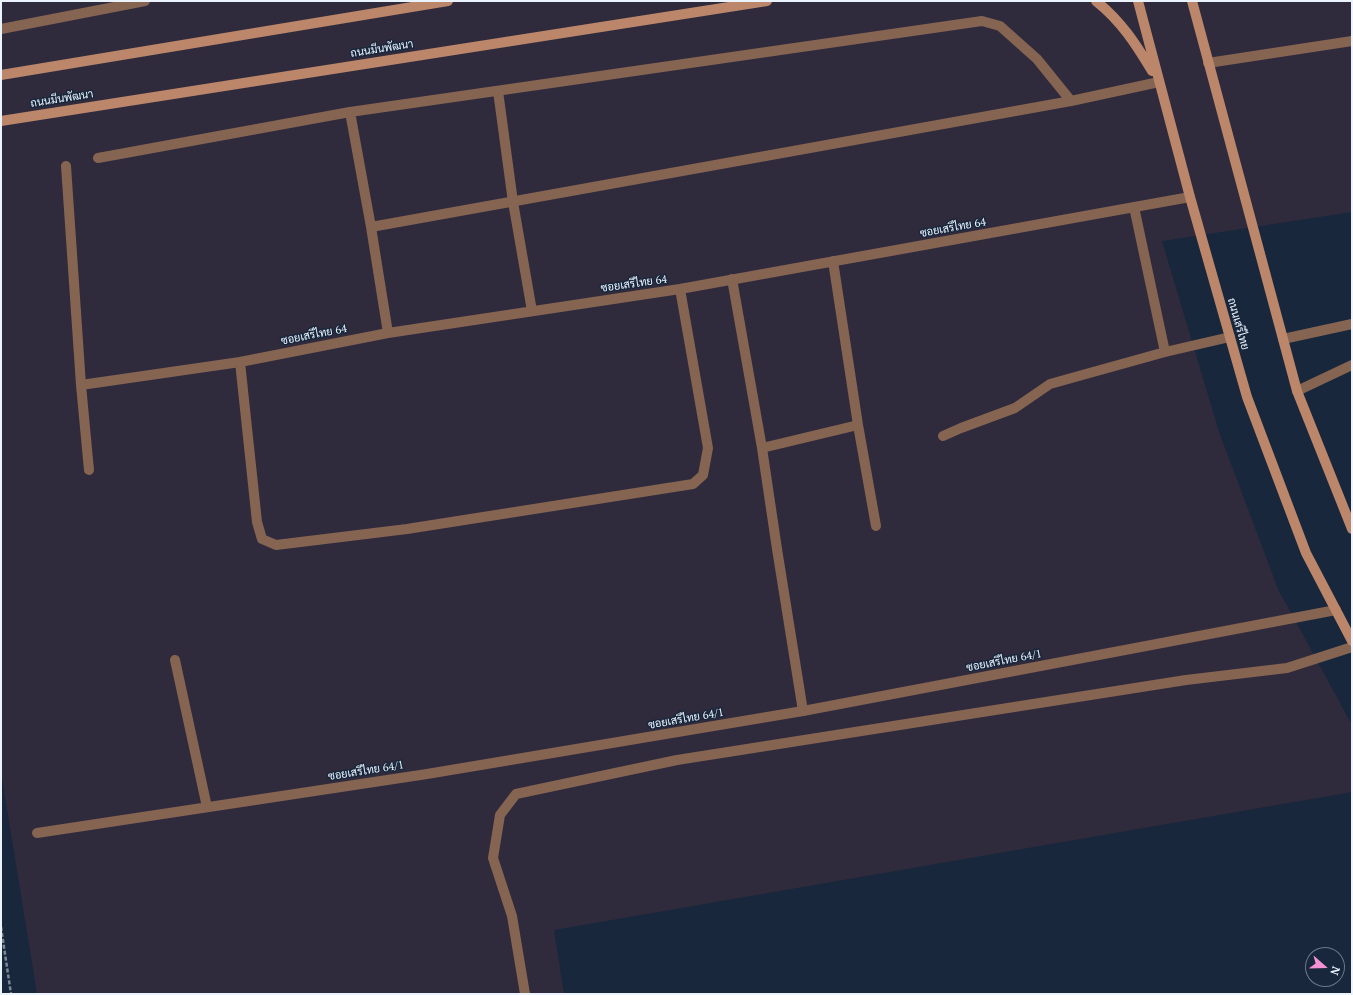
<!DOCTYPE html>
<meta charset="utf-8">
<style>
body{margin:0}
#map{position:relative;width:1353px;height:995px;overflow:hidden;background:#18273c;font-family:"PT Serif",serif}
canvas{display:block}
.frame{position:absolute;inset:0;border:2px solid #eaf3fe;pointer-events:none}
.north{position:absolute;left:1305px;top:947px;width:40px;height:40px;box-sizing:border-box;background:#18273c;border:1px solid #6c798a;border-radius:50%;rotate:110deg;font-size:11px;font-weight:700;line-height:16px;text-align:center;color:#eaf3fe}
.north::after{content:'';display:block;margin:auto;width:14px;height:18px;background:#f491d3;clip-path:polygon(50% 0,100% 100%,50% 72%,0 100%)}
</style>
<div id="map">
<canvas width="1353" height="995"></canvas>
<div class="frame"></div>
<div class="north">N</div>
</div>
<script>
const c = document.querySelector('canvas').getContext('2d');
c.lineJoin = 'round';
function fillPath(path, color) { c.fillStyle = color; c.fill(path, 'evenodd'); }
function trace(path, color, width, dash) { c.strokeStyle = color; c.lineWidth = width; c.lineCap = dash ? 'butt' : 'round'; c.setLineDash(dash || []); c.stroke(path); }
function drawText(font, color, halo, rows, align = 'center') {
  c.font = font + ' "PT Serif",Sarabun,serif'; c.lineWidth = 3; c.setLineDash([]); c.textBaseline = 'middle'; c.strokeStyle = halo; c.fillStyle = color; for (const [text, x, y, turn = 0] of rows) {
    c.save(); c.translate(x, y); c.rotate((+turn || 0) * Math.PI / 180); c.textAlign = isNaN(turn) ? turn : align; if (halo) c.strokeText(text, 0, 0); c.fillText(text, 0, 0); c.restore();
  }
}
const industrial = new Path2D(`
 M 1,1 L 1352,1 L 1352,212 L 1162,241 L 1219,432 L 1278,589 L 1352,725 L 1352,792 L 554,930 L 564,994 L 37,994 L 1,772 Z`);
const path = new Path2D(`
 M 1,927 L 11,994`);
const lane = new Path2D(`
 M 1,29 L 145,1
 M 1208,63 L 1352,41
 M 498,91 L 513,202 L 532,311
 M 98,158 L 350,112
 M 66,166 L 81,385 L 89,470
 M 1134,207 L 1165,352
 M 371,227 L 1071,101 L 1159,82
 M 833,261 L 858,425 L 876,526
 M 732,279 L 762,448 L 777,549 L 803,711
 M 388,333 L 371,227 L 350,112 L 982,21 L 1000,26 L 1037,59 L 1071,101
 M 1283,339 L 1352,324
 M 240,362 L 257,522 L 262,539 L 276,545 L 407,529 L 693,484 L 703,475 L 708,448 L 680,289
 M 81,385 L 240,362 L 388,333 L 680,289 L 1190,197
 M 1297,391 L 1352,365
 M 943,436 L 961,428 L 1015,408 L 1050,384 L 1165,352 L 1230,337
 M 762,448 L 858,425
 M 525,994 L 512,916 L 493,858 L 500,815 L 516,794 L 677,760 L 1186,680 L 1287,668 L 1352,647`);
const street = new Path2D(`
 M 175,660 L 207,807
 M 37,833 L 427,774 L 803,711 L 1336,610`);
const secondary = new Path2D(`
 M 1096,1 C 1121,21 1136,44 1152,71
 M 1138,1 L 1190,197 L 1247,397 L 1306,553 L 1352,641
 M 1192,1 L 1297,391 L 1352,529
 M 1,75 L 448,1
 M 1,121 L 767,1`);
const streetNames = [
 ["ถนนมีนพัฒนา",382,49,-9],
 ["ถนนมีนพัฒนา",62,99,-9],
 ["ซอยเสรีไทย 64",953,228,-10],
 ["ซอยเสรีไทย 64",634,284,-8],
 ["ถนนเสรีไทย",1238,324,74],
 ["ซอยเสรีไทย 64",314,335,-11],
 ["ซอยเสรีไทย 64/1",1004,661,-11],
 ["ซอยเสรีไทย 64/1",686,719,-10],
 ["ซอยเสรีไทย 64/1",366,771,-9]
];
fillPath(industrial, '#2f2b3c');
trace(path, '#7d8999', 2.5, [4, 2]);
trace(lane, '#856452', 10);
trace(street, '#856452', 10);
trace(secondary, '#bb866a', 10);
drawText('11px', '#eaf3fe', '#18273c', streetNames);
</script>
